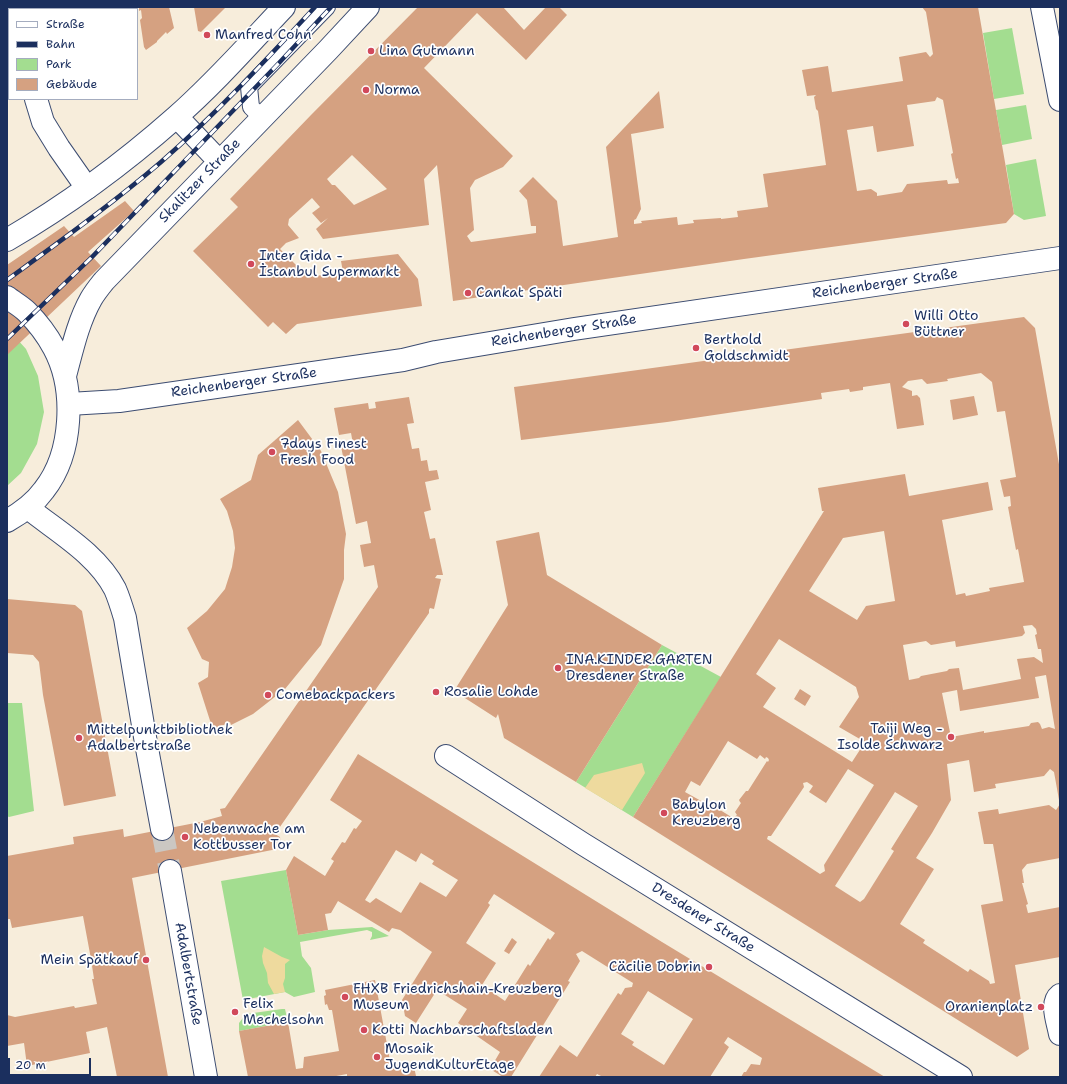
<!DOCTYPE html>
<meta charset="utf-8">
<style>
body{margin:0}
#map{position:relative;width:1067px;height:1084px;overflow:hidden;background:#f7eddb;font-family:"Shantell Sans",sans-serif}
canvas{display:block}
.frame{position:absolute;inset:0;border:8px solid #1b2f5e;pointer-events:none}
.legend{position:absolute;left:8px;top:8px;width:130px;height:92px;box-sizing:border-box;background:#fff;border:1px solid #a4acbf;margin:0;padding:5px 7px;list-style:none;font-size:12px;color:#1b2f5e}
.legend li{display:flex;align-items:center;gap:8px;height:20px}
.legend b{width:20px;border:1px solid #a4acbf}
.scale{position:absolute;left:8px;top:1058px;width:83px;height:18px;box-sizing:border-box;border:2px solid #1b2f5e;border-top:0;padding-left:5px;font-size:12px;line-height:14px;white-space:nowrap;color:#1b2f5e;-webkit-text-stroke:3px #fff;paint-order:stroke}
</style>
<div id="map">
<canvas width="1067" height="1084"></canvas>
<div class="frame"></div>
<ul class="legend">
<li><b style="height:5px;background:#fff"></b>Straße</li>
<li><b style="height:5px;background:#1b2f5e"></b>Bahn</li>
<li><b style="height:11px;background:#a3dd90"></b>Park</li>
<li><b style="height:11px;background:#d5a181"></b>Gebäude</li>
</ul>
<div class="scale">20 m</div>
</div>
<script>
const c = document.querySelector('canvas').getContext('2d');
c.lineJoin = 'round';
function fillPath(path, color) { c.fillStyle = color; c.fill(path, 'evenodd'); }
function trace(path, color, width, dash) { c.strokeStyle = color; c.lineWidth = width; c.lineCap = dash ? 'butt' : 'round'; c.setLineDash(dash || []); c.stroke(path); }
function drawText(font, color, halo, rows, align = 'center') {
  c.font = font + ' "Shantell Sans",sans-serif'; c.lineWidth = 3.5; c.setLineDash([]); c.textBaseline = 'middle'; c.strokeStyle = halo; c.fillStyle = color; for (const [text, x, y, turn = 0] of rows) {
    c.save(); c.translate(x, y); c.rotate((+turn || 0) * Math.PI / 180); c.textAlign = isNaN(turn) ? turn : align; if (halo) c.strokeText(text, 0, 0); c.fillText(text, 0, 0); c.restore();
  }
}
const green = new Path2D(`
 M 1012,28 L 1024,94 L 994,99 L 983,33 Z
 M 1026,105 L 1032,139 L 1002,145 L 996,110 Z
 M 1036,159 L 1046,216 L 1024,220 L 1014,214 L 1006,165 Z
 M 17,339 L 26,349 L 38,376 L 44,412 L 37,444 L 21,473 L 7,486 L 7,348 Z
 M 662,645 L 721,677 L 633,817 L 576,782 Z
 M 7,703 L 22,703 L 34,811 L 9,817 L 7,816 Z
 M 286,870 L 298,935 L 328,930 L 372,927 L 389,936 L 370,940 L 372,936 L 372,932 L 367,930 L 300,942 L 302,956 L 311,968 L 315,992 L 294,997 L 285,992 L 243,1000 L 221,881 Z
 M 282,1009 L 285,1009 L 288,1022 L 239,1031 L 239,1023 L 246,1014 Z`);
const sand = new Path2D(`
 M 642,763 L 645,773 L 622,810 L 585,788 L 594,775 Z
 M 264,947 L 282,957 L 290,960 L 285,964 L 285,978 L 283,984 L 285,992 L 274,994 L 268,983 L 267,973 L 263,963 L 262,956 Z`);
const building = new Path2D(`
 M 139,7 L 169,7 L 174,28 L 167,34 L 166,32 L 157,41 L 157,42 L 146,50 L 144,47 L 140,20 L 142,18 L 141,10 L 139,11 Z
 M 194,7 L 226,7 L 201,32 L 198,31 Z
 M 418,7 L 503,7 L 524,30 L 546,7 L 559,7 L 567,15 L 526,60 L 477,13 L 424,68 L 513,156 L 503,167 L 475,180 L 470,188 L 474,230 L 467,236 L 471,242 L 536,233 L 536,226 L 531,226 L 527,200 L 519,191 L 533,177 L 557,201 L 563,246 L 618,237 L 606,147 L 659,91 L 664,128 L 631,134 L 641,209 L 636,219 L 634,220 L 634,224 L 642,223 L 641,221 L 677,217 L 678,225 L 694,223 L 693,220 L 721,218 L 721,219 L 738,217 L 737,211 L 768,207 L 763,174 L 826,165 L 818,111 L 816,109 L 814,97 L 816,95 L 807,96 L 802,70 L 828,66 L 832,92 L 903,81 L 899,57 L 926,52 L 930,57 L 933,54 L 926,12 L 922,7 L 978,7 L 1014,214 L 1006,223 L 744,259 L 453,301 L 437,165 L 424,179 L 429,225 L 323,239 L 316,229 L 328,218 L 321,223 L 312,213 L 320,207 L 312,198 L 289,219 L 288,225 L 299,238 L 286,243 L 280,249 L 308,277 L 343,272 L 341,261 L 398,254 L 418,279 L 422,306 L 297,324 L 286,334 L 273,322 L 268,327 L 193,251 L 238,207 L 230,199 L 311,115 ZM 937,97 L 943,100 L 953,153 L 951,154 L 956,179 L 958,178 L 959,183 L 948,184 L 947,180 L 907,184 L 902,192 L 877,196 L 877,193 L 871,189 L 857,191 L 847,130 L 873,126 L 877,152 L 914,146 L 907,105 L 935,101 ZM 352,155 L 387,189 L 354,205 L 335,185 L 332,185 L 327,179 Z
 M 125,201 L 134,211 L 88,252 L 101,266 L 7,355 L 7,265 L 64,226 L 74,237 Z
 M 1024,317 L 1035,328 L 1060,470 L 1060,800 L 1059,800 L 1054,772 L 1050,769 L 1044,776 L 995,784 L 996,788 L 974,792 L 969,760 L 947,764 L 951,800 L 932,833 L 916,858 L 934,869 L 900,924 L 925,940 L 923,943 L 968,972 L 970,969 L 989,981 L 990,984 L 995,983 L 981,905 L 1003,901 L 993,844 L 984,844 L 978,812 L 998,809 L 999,814 L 1049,805 L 1056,810 L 1060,804 L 1060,858 L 1027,864 L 1022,870 L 1024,883 L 1022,883 L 1028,904 L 1026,905 L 1028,913 L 1060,907 L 1060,957 L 1015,965 L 1029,1049 L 1017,1057 L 633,817 L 824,511 L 822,511 L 818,488 L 905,474 L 909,496 L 988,482 L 993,510 L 942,520 L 956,595 L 965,593 L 966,596 L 990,591 L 989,588 L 1024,582 L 1018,549 L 1016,550 L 1008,507 L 1011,506 L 1010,496 L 1004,497 L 1000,480 L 1016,477 L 1005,411 L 997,412 L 992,382 L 981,373 L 947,379 L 948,381 L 927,384 L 922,379 L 908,381 L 902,387 L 912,391 L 912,396 L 917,395 L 920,398 L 924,425 L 897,429 L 890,383 L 863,387 L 863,390 L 850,392 L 849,389 L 821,393 L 822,399 L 667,422 L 521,440 L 514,387 ZM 884,531 L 895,601 L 866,606 L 857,620 L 809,591 L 843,538 ZM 1032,625 L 1036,629 L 1037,634 L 1035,635 L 1038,649 L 1041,649 L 1043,663 L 1034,657 L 1017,659 L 1021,679 L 963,690 L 959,668 L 949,669 L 947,671 L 921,676 L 919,678 L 909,680 L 903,645 L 926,641 L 931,645 L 955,641 L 956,647 L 1022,636 L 1025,633 L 1023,626 ZM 779,639 L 856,687 L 859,697 L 839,727 L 865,742 L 852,762 L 763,707 L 776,688 L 756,674 ZM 1046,675 L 1055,729 L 1049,727 L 1042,729 L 1040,724 L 1038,722 L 1031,723 L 1029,726 L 984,733 L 984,731 L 951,737 L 942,693 L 957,690 L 960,711 L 1039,698 L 1035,677 ZM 728,741 L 757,759 L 760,755 L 765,759 L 766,757 L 768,758 L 769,760 L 768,762 L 767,761 L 748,791 L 746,791 L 739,800 L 740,802 L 741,803 L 735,812 L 737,815 L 733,818 L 704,800 L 703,802 L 685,792 L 691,781 L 700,786 ZM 848,769 L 874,785 L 824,865 L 825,871 L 820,874 L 767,839 L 768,836 L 771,836 L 804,787 L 803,783 L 807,782 L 813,786 L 809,792 L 826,803 ZM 895,792 L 918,806 L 891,849 L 894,851 L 864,899 L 860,902 L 835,886 Z
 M 974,396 L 978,415 L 953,420 L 950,400 Z
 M 409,397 L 414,423 L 407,424 L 412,449 L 419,448 L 421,461 L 427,460 L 429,471 L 437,470 L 439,479 L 425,482 L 431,510 L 424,512 L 430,539 L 435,538 L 443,575 L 437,575 L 435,578 L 441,579 L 434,609 L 430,608 L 429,610 L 429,613 L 275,834 L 280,837 L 281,845 L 277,849 L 132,878 L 168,1077 L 117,1077 L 107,1027 L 86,1032 L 90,1053 L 27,1066 L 24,1043 L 7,1046 L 7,1015 L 15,1017 L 74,1006 L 75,1008 L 97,1004 L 92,979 L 94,979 L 91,959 L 83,916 L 12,928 L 10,919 L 7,919 L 7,856 L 74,844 L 73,837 L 123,829 L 124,837 L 200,822 L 222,816 L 220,809 L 225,808 L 378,587 L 374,565 L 364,567 L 360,545 L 371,543 L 367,521 L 356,524 L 341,446 L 353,444 L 351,433 L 339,435 L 334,408 L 368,403 L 369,409 L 376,408 L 375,402 Z
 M 298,420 L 321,451 L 338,492 L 346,534 L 344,550 L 344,579 L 323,639 L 321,645 L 285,689 L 253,714 L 231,725 L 230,722 L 213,730 L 198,683 L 208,677 L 209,662 L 202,659 L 187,628 L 207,611 L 225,589 L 232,567 L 235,548 L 233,531 L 227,511 L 220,499 L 251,480 L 258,455 Z
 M 539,532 L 547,575 L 662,645 L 576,782 L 504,738 L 498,714 L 496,718 L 454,691 L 508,605 L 496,541 Z
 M 7,599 L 75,605 L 82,611 L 116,796 L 64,806 L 43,695 L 39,662 L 33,655 L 7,653 Z
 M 800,689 L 811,696 L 805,706 L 794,699 Z
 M 358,754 L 662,942 L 885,1077 L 741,1077 L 744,1072 L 746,1072 L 751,1064 L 760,1065 L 762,1058 L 728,1037 L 724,1043 L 729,1047 L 710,1077 L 603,1077 L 597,1074 L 595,1077 L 539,1077 L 560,1045 L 577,1057 L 618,993 L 621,995 L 625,988 L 632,987 L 633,983 L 582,951 L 576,954 L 580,961 L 568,981 L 570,982 L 511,1077 L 503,1077 L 490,1069 L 500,1052 L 458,1023 L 467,1009 L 437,990 L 416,1023 L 405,1016 L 402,1000 L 432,952 L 400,930 L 392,928 L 389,932 L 338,901 L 331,913 L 325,914 L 328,930 L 298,935 L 286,870 L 294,856 L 325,876 L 334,861 L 331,859 L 342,842 L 345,843 L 354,828 L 356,829 L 362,821 L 330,800 ZM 396,850 L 416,862 L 421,853 L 434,861 L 432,864 L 458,880 L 446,897 L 420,882 L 401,913 L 376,898 L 370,903 L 365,900 ZM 494,894 L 555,933 L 550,940 L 548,938 L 530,966 L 528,964 L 505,1001 L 482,985 L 496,963 L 466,943 L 490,905 L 488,903 ZM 648,991 L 693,1019 L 664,1065 L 632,1045 L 634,1042 L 621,1034 Z
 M 512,938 L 517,942 L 509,954 L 504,951 Z
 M 375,980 L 391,1066 L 413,1062 L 416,1076 L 347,1077 L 347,1074 L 331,1077 L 248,1077 L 239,1031 L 288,1022 L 296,1069 L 303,1068 L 304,1057 L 339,1051 L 332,1010 L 329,1010 L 327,1004 L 325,1005 L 324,996 L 326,995 L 325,990 Z`);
const tertiaryTunnel = new Path2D(`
 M 162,829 L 170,871`);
const service = new Path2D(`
 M 262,118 L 251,107 L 249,87 L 327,7`);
const minor = new Path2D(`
 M 17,7 L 18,9
 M 1042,7 L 1060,100
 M 36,99 L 43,122 L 59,148 L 87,188
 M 69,404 L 119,401 L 403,360 L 436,352 L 574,329 L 1060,258
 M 446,756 L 583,844 L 961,1077
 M 1060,995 C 1050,1003 1058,1022 1060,1034`);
const tertiary = new Path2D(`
 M 28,508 C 58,532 97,554 115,589 C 119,598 122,608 125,618 L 146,743 L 162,829
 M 170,871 L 206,1077`);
const secondary = new Path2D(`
 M 177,117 L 219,161
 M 7,240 C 67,205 124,163 176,117 C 215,83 249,44 284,7
 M 7,297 C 13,302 21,306 27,312 C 37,322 47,335 54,348 C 76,389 73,453 44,490 C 34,504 21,513 7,521
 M 65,376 C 72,350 78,322 91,299 C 95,292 100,286 104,281 L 328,50 L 368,7`);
const rail = new Path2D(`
 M 7,280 C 59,242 112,204 161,162 C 216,114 266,60 315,7
 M 7,339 L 92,257 L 279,63 L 331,7`);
const markers = [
 [207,35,4,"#d1495b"],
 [371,51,4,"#d1495b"],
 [366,90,4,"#d1495b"],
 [251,264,4,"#d1495b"],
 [468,293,4,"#d1495b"],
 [906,324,4,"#d1495b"],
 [696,348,4,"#d1495b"],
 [272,452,4,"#d1495b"],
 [558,668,4,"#d1495b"],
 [436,692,4,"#d1495b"],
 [268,695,4,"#d1495b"],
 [951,737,4,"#d1495b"],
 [79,738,4,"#d1495b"],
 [664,813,4,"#d1495b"],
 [185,837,4,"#d1495b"],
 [146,960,4,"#d1495b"],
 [709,967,4,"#d1495b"],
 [345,997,4,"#d1495b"],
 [1041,1007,4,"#d1495b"],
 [235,1012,4,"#d1495b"],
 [364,1030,4,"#d1495b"],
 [377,1057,4,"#d1495b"]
];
const poiNames = [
 ["Manfred Cohn",215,35],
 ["Lina Gutmann",379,51],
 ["Norma",374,90],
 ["Inter Gida -",259,256],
 ["İstanbul Supermarkt",259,272],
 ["Cankat Späti",476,293],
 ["Willi Otto",914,316],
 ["Büttner",914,332],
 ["Berthold",704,340],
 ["Goldschmidt",704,356],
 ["7days Finest",280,444],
 ["Fresh Food",280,460],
 ["INA.KINDER.GARTEN",566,660],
 ["Dresdener Straße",566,676],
 ["Rosalie Lohde",444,692],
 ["Comebackpackers",276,695],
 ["Taiji Weg -",943,729,"right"],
 ["Isolde Schwarz",943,745,"right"],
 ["Mittelpunktbibliothek",87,730],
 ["Adalbertstraße",87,746],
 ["Babylon",672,805],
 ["Kreuzberg",672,821],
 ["Nebenwache am",193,829],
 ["Kottbusser Tor",193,845],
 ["Mein Spätkauf",138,960,"right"],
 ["Cäcilie Dobrin",701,967,"right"],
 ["FHXB Friedrichshain-Kreuzberg",353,989],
 ["Museum",353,1005],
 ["Felix",243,1004],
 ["Mechelsohn",243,1020],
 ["Oranienplatz",1033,1007,"right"],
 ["Kotti Nachbarschaftsladen",372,1030],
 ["Mosaik",385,1049],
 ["JugendKulturEtage",385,1065]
];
const streetNames = [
 ["Skalitzer Straße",200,181,-46],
 ["Reichenberger Straße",885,284,-8],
 ["Reichenberger Straße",564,331,-9],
 ["Reichenberger Straße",244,383,-8],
 ["Dresdener Straße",703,918,32],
 ["Adalbertstraße",188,974,80]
];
fillPath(green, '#a3dd90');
fillPath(sand, '#eeda9e');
fillPath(building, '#d5a181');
trace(tertiaryTunnel, '#cbc7c2', 22, [22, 11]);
trace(service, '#3c4c71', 18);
trace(minor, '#3c4c71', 24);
trace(tertiary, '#3c4c71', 24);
trace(secondary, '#3c4c71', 24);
trace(service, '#fff', 16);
trace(minor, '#fff', 22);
trace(tertiary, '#fff', 22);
trace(secondary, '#fff', 22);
trace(rail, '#1b2f5e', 4.5);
trace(rail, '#fff', 3, [9]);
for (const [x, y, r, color] of markers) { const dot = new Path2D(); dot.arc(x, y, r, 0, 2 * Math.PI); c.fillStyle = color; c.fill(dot); trace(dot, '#fff', 1.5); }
drawText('14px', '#1b2f5e', '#fff', poiNames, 'left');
drawText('14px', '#1b2f5e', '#fff', streetNames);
</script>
